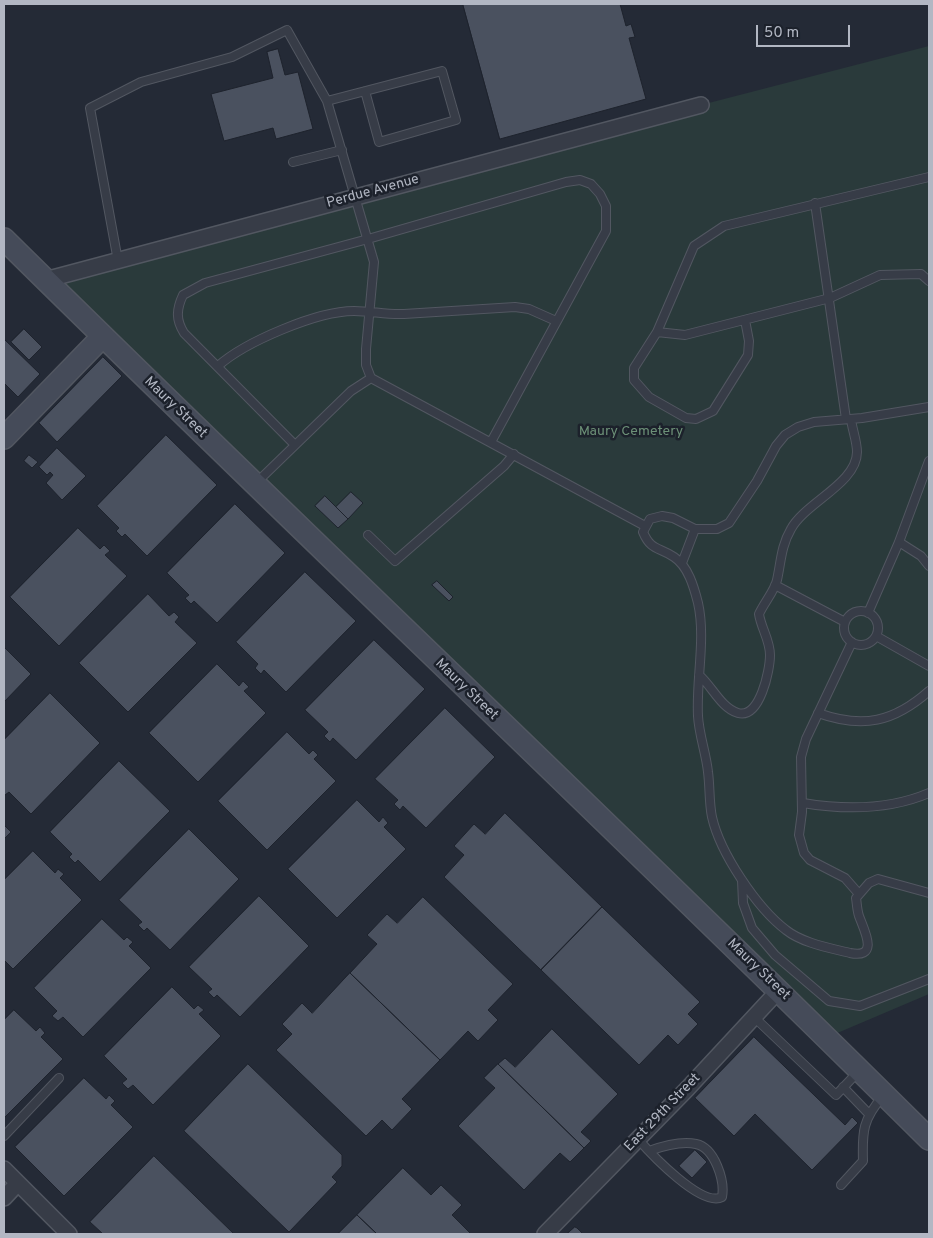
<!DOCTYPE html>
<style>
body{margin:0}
#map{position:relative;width:933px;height:1238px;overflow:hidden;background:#242a36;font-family:Overpass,sans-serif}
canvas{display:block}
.frame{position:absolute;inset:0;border:5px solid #b2b7c3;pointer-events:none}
.scale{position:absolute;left:756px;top:25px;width:94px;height:22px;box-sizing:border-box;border:2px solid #b2b7c3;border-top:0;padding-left:6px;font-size:15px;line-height:18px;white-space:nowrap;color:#b2b7c3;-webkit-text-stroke:4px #1c212b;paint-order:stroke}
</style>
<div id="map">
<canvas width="933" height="1238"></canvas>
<div class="frame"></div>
<div class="scale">50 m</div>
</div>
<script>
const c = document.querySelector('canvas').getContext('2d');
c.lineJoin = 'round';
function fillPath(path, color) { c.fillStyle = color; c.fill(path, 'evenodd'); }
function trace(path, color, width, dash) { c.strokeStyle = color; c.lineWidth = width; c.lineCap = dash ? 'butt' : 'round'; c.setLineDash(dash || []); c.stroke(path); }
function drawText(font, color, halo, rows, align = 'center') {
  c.font = font + ' Overpass,sans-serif'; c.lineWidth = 5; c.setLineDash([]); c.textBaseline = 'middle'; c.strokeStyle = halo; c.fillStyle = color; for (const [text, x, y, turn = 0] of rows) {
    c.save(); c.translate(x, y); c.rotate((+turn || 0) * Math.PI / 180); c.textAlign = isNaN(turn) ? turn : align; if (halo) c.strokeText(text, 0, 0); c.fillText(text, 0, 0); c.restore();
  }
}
const green = new Path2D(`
 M 929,46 L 929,994 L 828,1037 L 40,276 Z`);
const building = new Path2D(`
 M 463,4 L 620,4 L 626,26 L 631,24 L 635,37 L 629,38 L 646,99 L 500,139 Z
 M 278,49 L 285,75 L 298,72 L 313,129 L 276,139 L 273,128 L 224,141 L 211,94 L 273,78 L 267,52 Z
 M 24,329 L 42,347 L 29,360 L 11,342 Z
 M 4,339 L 40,374 L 18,397 L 4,383 Z
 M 103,357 L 122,376 L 57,442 L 39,423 Z
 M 166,435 L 217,485 L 147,556 L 125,534 L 122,537 L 116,531 L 119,528 L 97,506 Z
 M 57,448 L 86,476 L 62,500 L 46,483 L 53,475 L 50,472 L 47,475 L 39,467 Z
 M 29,455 L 38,462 L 32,468 L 24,461 Z
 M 351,492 L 363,503 L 348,519 L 336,507 Z
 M 325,496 L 348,519 L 338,528 L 315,506 Z
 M 235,504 L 285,553 L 217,623 L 194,601 L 191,604 L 185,598 L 189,595 L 167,573 Z
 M 78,528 L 100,549 L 104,545 L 110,551 L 105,555 L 127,576 L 59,646 L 10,597 Z
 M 305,572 L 356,621 L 286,692 L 264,670 L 261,674 L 255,668 L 258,664 L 236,642 Z
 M 437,581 L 453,597 L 449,601 L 432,585 Z
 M 148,594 L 169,616 L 174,612 L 179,617 L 175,622 L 197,643 L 128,712 L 79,663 Z
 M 374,640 L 425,689 L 356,760 L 333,738 L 330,742 L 324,736 L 328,732 L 305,710 Z
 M 4,647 L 31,674 L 4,702 Z
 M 217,664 L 239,686 L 243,681 L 249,687 L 244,691 L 266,713 L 198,782 L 149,733 Z
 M 50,693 L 100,743 L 31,814 L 9,792 L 5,795 L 4,794 L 4,740 Z
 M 445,708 L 495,757 L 426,828 L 403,806 L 400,810 L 394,804 L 398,800 L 375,779 Z
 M 287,732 L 309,754 L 313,750 L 318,755 L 314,759 L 336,781 L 267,850 L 218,801 Z
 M 119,761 L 170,811 L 100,882 L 78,860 L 75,863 L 69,857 L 72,854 L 50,832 Z
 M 357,800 L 379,822 L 383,817 L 388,823 L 384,827 L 406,849 L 337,918 L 288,869 Z
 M 505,813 L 602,907 L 541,970 L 444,877 L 464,855 L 454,846 L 474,824 L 485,834 Z
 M 4,825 L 11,832 L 4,839 Z
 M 189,829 L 239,879 L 170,950 L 147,928 L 144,931 L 138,925 L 142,922 L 119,900 Z
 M 33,851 L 55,873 L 58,869 L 64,874 L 60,878 L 82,900 L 13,969 L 4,960 L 4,880 Z
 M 259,896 L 309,946 L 240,1017 L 217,995 L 214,998 L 208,992 L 212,989 L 189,967 Z
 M 423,897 L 513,984 L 488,1010 L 498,1020 L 478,1041 L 468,1031 L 440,1060 L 350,973 L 377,944 L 367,935 L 387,914 L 397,923 Z
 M 602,907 L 700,1002 L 688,1014 L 698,1024 L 678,1045 L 668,1035 L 639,1065 L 541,970 Z
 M 102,919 L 124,940 L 127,937 L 133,942 L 129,946 L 151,968 L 83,1037 L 63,1017 L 58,1021 L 52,1016 L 57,1011 L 34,988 Z
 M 350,973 L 440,1060 L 402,1099 L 412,1109 L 392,1130 L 382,1120 L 366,1136 L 276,1050 L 292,1034 L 282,1024 L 302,1003 L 312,1013 Z
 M 172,987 L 194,1009 L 198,1005 L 204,1010 L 199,1014 L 221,1036 L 153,1105 L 133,1085 L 128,1089 L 122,1083 L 127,1079 L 104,1056 Z
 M 14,1010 L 36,1031 L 40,1027 L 45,1033 L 41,1037 L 63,1059 L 4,1118 L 4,1020 Z
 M 552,1029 L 618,1094 L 581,1132 L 591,1141 L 584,1148 L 498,1064 L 505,1058 L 515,1067 Z
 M 754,1037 L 845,1125 L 852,1117 L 858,1123 L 812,1170 L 755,1114 L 734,1136 L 695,1098 Z
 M 248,1064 L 342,1155 L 342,1166 L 332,1177 L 337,1182 L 289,1232 L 184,1131 Z
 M 498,1064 L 584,1148 L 570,1162 L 560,1153 L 524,1190 L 458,1126 L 495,1088 L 484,1078 Z
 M 84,1078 L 106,1099 L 109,1095 L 115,1101 L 111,1105 L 133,1127 L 64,1196 L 15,1147 Z
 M 695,1150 L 707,1162 L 692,1178 L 679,1166 Z
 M 154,1156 L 155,1157 L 234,1234 L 103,1234 L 90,1222 Z
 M 403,1168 L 431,1195 L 441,1185 L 462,1205 L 452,1215 L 471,1234 L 377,1234 L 357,1215 Z
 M 357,1215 L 377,1234 L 338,1234 Z
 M 575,1227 L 577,1228 L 583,1234 L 567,1234 Z`);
const lane = new Path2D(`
 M 365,91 L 379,142 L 456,120 L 442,71 L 327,101 L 374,262 L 366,349 L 366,365 L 371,378 L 645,526
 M 293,162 L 342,150
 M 815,203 L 846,419
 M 118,261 L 90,108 L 141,82 L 232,57 L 287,30 L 327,101
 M 745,320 L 749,341 L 748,355 L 713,411 L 696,419 L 686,418 L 649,397 L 634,380 L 634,368 L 657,332 L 694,246 L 724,226 L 929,177
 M 657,332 L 685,335 L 830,298 L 880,275 L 921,274 L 929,281
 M 218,366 C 245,342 317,311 354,311 C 371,311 387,315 404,314 C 441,312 478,309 515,307 L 529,309 L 556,321
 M 929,407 L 862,418 L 814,422 L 798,427 L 785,435 L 776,446 L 757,481 L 729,523 L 717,529 L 695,529 L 673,518 L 662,516 L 650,519 L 643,532 C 651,551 659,547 674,557 C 688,566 694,587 698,603 C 706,638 696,680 698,716 C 699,735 706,753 708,772 C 710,787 709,803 712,817 C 720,853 757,908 786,930 C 802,943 830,948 850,953 C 880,959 864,930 859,916 C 857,910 857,904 856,898 L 869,883 L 878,879 L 929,893
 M 295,445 L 184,333 C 176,320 176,310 183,295 L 205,283 L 368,239 L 566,182 L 580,180 L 591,184 L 600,194 L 606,206 L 606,231 L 491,442
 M 255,484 L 351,391 L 371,378
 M 368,535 L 395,561 L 504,466 L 514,454
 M 899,542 L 921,556 L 929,566
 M 682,563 L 695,529
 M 775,585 L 845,622
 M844 628a17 17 0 1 1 34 0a17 17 0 1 1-34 0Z
 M 868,613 L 899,542 L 929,461
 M 876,636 L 929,666
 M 852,642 L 806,739 L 801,757 L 802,812 L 799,835 L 804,853 L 810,860 L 845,878 L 859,894
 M 699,675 C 712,686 721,708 738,713 C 760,719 770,670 770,655 C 770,640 761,628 759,614 C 764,603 775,590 777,580 C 781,562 781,546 791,529 C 805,503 857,483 857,452 C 857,441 852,429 851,419
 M 818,713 C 863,729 894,722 929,691
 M 803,803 C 845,810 889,810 929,793
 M 742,880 L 743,903 L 752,928 L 775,955 L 829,1001 L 860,1006 L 929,979
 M 754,1017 L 836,1095 L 858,1072
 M 843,1087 L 868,1113
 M 4,1136 L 59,1078
 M 638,1139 C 651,1154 702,1208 722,1197 C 725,1181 715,1148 696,1144 C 682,1141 663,1146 649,1151
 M 841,1185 L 863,1161 C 862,1131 863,1119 883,1096`);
const street = new Path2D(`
 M 45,280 L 701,105
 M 4,1169 L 69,1234
 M 4,1198 L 18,1183
 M 545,1234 L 688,1088 L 779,990`);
const secondary = new Path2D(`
 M 4,239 C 310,541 624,836 929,1139
 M 4,438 L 102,337`);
const streetNames = [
 ["Perdue Avenue",373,192,-15],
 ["Maury Street",175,408,44],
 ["Maury Street",466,690,44],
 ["Maury Street",758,970,44],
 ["East 29th Street",663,1113,-46]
];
const parkNames = [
 ["Maury Cemetery",631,432]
];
fillPath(green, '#2a3a3b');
fillPath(building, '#4a515f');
trace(building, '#1e232d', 1);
trace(lane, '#525761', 10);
trace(street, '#525761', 18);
trace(secondary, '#525761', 24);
trace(lane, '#373c47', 8);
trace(street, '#373c47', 15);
trace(secondary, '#454b59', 21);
drawText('14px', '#b2b7c3', '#1c212b', streetNames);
drawText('14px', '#6c9077', '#1c212b', parkNames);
</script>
